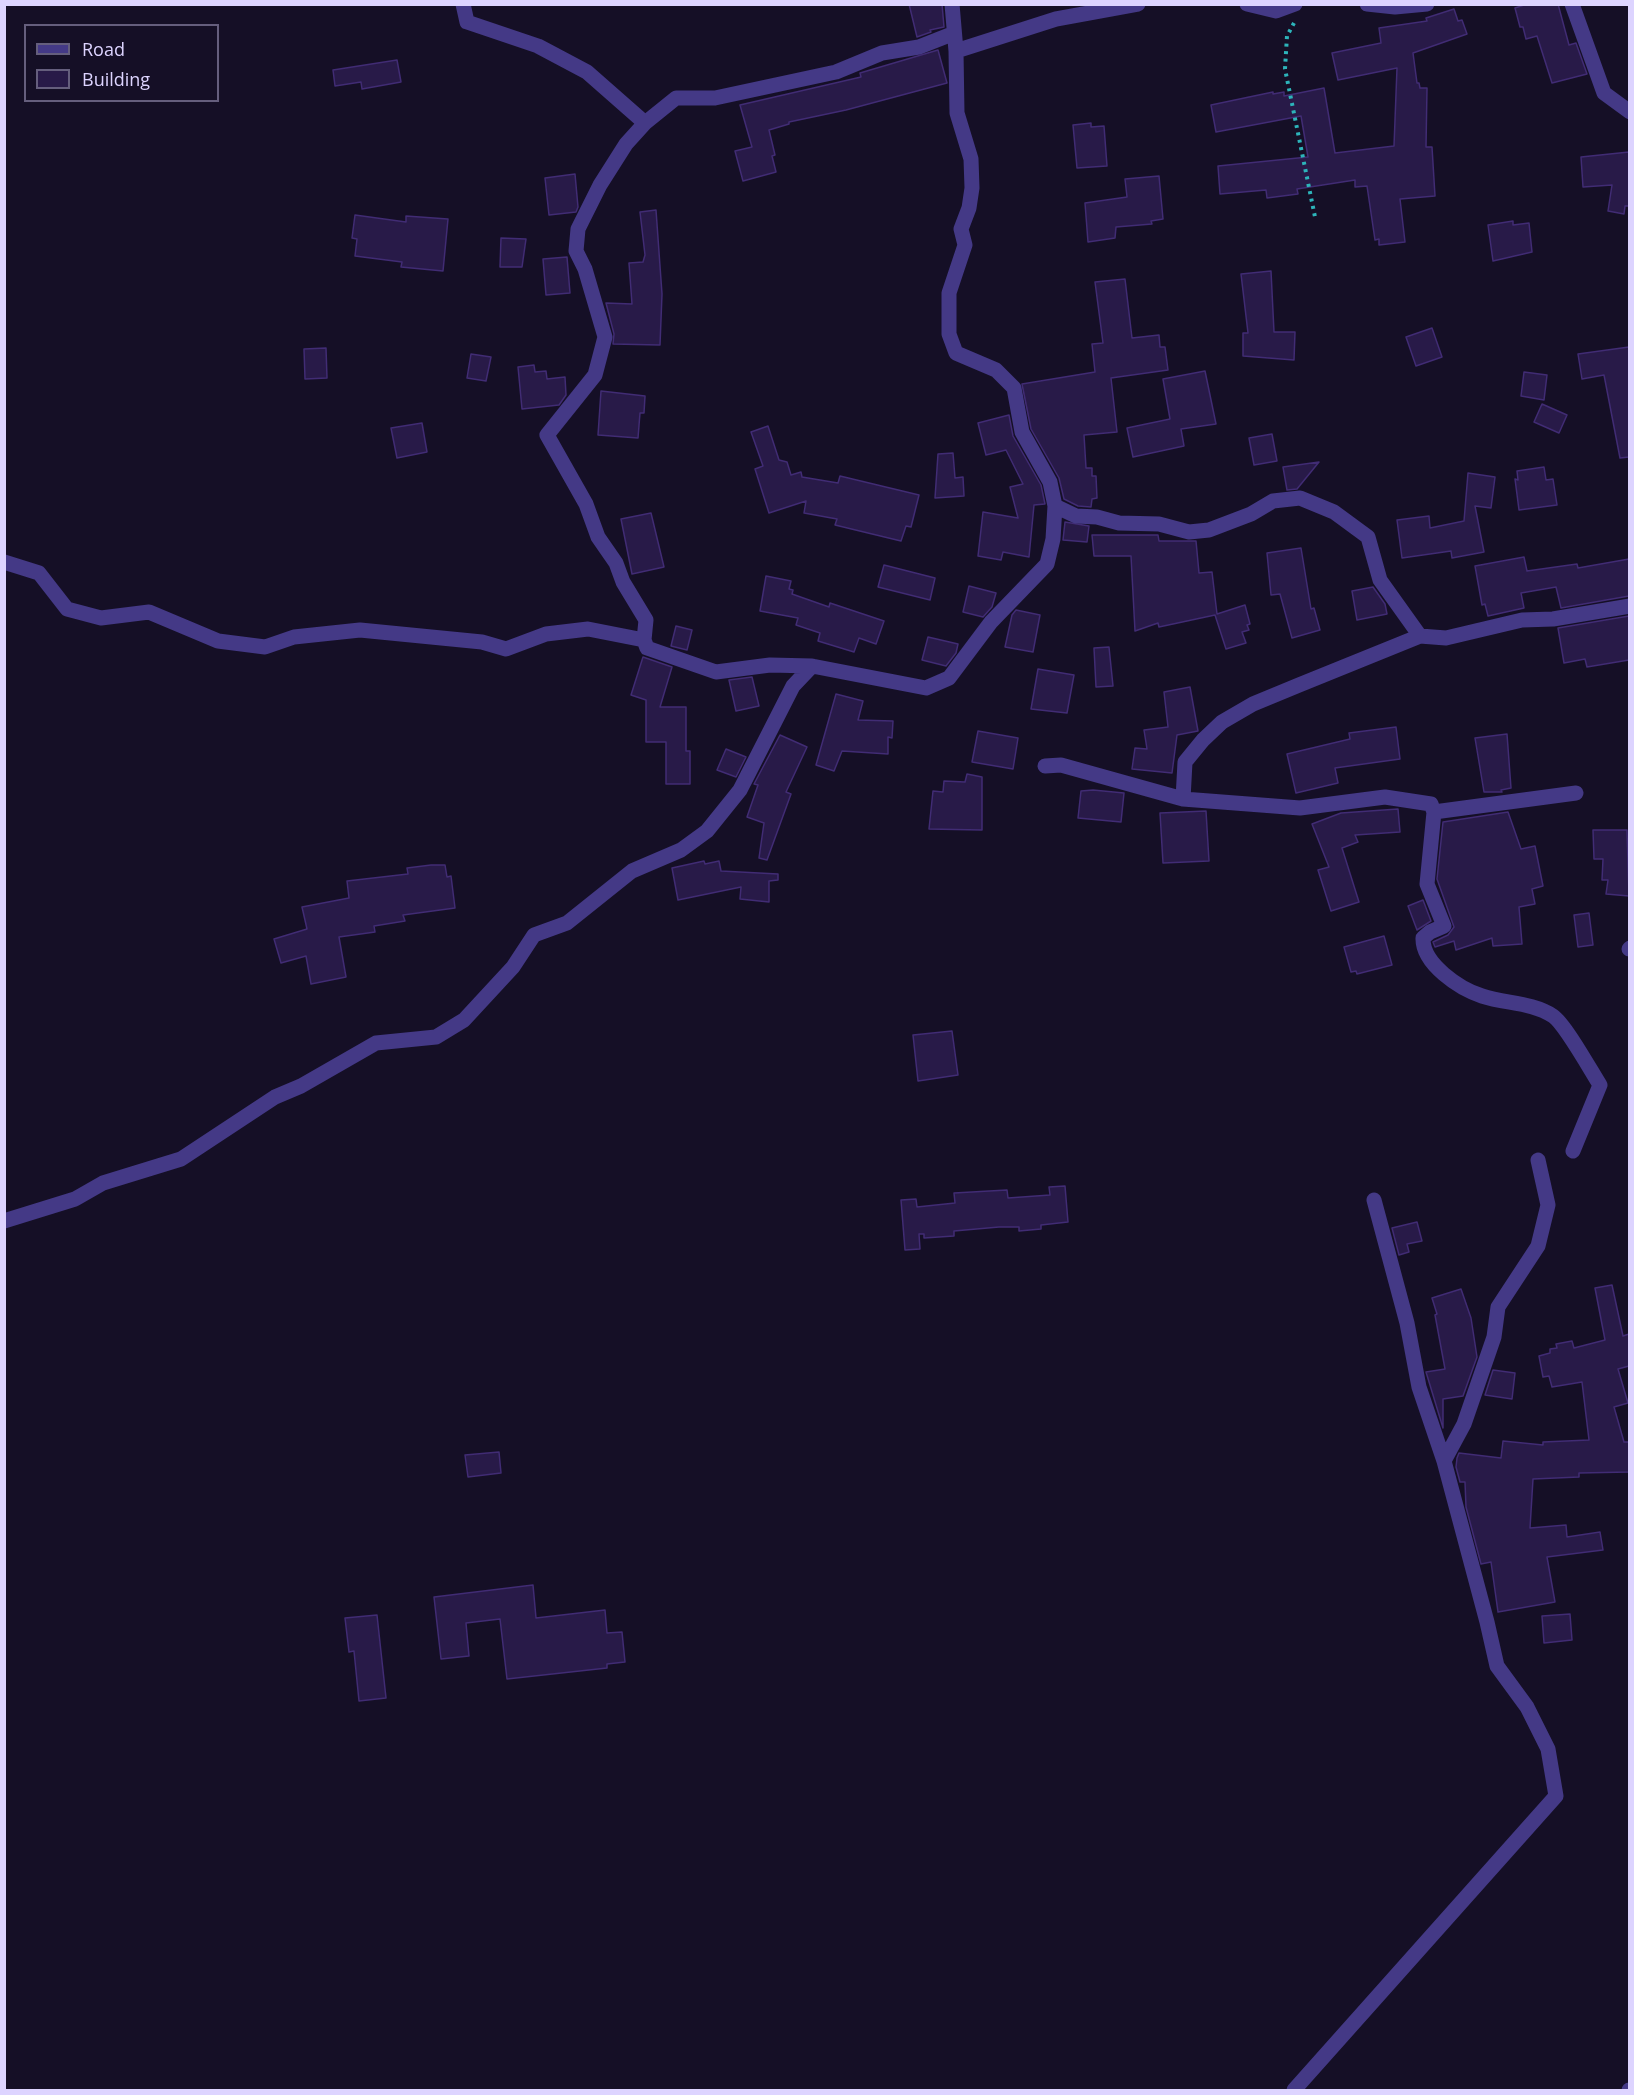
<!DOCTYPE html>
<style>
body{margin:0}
#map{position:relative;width:1634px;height:2095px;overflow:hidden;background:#150f26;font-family:"Open Sans",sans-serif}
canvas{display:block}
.frame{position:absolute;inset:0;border:6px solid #ddd4ff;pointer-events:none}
.legend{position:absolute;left:24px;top:24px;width:195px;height:78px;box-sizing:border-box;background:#150f26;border:2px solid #655e7d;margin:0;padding:8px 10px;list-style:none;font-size:18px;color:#ddd4ff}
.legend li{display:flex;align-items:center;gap:12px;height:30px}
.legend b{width:30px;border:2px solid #655e7d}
</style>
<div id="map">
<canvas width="1634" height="2095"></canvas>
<div class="frame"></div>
<ul class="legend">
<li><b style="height:8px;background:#443986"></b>Road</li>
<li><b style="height:16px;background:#281a48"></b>Building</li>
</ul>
</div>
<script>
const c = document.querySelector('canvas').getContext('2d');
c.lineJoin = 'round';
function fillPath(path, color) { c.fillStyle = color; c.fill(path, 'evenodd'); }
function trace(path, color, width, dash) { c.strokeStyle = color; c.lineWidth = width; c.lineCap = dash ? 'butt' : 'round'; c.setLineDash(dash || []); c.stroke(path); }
const building = new Path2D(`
 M 909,4 L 942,4 L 944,27 L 930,30 L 931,32 L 917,37 Z
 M 1527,4 L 1558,4 L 1569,45 L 1576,43 L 1587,74 L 1552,83 L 1537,36 L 1526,39 L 1523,27 L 1520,27 L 1515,8 Z
 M 1454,9 L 1458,21 L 1462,20 L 1467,34 L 1413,53 L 1417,83 L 1419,83 L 1420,88 L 1427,88 L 1426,147 L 1432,147 L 1435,196 L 1400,199 L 1405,242 L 1379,245 L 1379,239 L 1375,240 L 1367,186 L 1355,187 L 1355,180 L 1297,189 L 1298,194 L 1267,198 L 1266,190 L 1220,194 L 1218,166 L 1308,157 L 1301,116 L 1216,132 L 1211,105 L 1273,92 L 1273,94 L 1284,92 L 1284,96 L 1324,88 L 1335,153 L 1394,146 L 1397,68 L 1338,80 L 1332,53 L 1381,43 L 1379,28 L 1427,21 L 1426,18 Z
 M 938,50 L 947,83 L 846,110 L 789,122 L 789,124 L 769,130 L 775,155 L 772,156 L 776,172 L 743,181 L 735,151 L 752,147 L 740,105 L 861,77 L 860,73 Z
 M 397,60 L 401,82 L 362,89 L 361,82 L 335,86 L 333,70 Z
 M 1091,123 L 1091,127 L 1104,126 L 1107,166 L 1077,168 L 1073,125 Z
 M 1629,152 L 1629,206 L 1625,206 L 1624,214 L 1608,211 L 1612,185 L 1583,187 L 1581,157 Z
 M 575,174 L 578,207 L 576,212 L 549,215 L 545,178 Z
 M 1159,176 L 1163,219 L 1151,221 L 1152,224 L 1116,227 L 1115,238 L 1088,242 L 1085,203 L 1127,197 L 1125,179 Z
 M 656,210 L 662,294 L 660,345 L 613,344 L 614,334 L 606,303 L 632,304 L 629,263 L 643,262 L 645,255 L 640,212 Z
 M 355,215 L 406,222 L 406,216 L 448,219 L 443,271 L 401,267 L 402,262 L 355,256 L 357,239 L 352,238 Z
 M 1513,221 L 1513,225 L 1529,223 L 1532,252 L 1493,261 L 1488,225 Z
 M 501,238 L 526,239 L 522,267 L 500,267 Z
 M 567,257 L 570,293 L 546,295 L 543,259 Z
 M 1271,271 L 1274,332 L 1295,332 L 1294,360 L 1243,356 L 1243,333 L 1248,333 L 1241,274 Z
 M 1125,279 L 1132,338 L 1159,335 L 1160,347 L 1165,347 L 1168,370 L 1111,378 L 1117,432 L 1084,435 L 1086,468 L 1092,468 L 1092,476 L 1096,476 L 1097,498 L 1092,499 L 1091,507 L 1078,506 L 1064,499 L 1059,478 L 1031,429 L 1022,384 L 1095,372 L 1092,344 L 1103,343 L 1095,282 Z
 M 1432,328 L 1442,357 L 1416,366 L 1406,337 Z
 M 1629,347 L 1629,457 L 1620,458 L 1604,375 L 1582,379 L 1578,354 Z
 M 326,348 L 327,378 L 305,379 L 304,349 Z
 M 471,354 L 491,357 L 486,381 L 467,378 Z
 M 534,365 L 535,372 L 546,371 L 547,379 L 565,377 L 566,395 L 559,405 L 522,409 L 518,367 Z
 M 1205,371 L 1216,424 L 1181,429 L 1184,446 L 1133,457 L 1127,428 L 1170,419 L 1163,379 Z
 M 1524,372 L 1547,375 L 1544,400 L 1521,396 Z
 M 601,391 L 645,396 L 644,413 L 640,413 L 638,438 L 598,435 Z
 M 1542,404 L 1567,415 L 1559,433 L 1534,422 Z
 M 1009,415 L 1013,436 L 1041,485 L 1045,504 L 1034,505 L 1029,557 L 1003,552 L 1001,560 L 978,556 L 983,512 L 1018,518 L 1010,487 L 1023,484 L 1006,450 L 986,455 L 978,423 Z
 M 422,423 L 427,452 L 397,458 L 391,428 Z
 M 768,426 L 779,460 L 787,462 L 791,475 L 801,472 L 802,477 L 838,483 L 840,476 L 919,495 L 911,527 L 906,526 L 901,541 L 835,525 L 837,519 L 804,513 L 806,501 L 769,513 L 755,469 L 763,466 L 751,432 Z
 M 1272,434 L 1277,461 L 1254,465 L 1249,438 Z
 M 953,453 L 955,478 L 963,477 L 964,496 L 935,498 L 938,454 Z
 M 1319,462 L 1297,489 L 1287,490 L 1283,467 Z
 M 1544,467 L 1546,480 L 1553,479 L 1557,505 L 1519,510 L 1515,479 L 1518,480 L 1517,471 Z
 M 1468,473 L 1495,477 L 1491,508 L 1475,506 L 1484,552 L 1452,558 L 1451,551 L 1402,558 L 1397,520 L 1429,516 L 1430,528 L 1464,521 Z
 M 651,513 L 664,567 L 632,574 L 621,519 Z
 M 1065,522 L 1089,526 L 1087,542 L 1063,540 Z
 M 1092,535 L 1158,535 L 1159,541 L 1196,541 L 1199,573 L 1212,572 L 1217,614 L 1245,605 L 1250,624 L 1247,625 L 1249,630 L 1242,632 L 1246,643 L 1226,649 L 1215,615 L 1159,627 L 1158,623 L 1135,631 L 1131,556 L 1094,556 Z
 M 1301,548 L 1311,609 L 1314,608 L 1320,630 L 1292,638 L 1280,594 L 1271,595 L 1267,553 Z
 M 1524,557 L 1527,571 L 1577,564 L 1578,568 L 1629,559 L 1629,596 L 1561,608 L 1556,587 L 1521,593 L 1524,608 L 1488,616 L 1485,604 L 1482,605 L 1475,566 Z
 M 884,565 L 935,578 L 930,600 L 878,587 Z
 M 766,576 L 791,581 L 789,589 L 793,590 L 792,594 L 829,607 L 830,603 L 884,621 L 876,644 L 859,638 L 854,652 L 818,641 L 820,633 L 796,625 L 798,618 L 760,611 Z
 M 969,586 L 996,593 L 992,607 L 983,617 L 963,612 Z
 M 1373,587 L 1385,604 L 1387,614 L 1357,620 L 1352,591 Z
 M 1016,610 L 1040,615 L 1033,652 L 1005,647 L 1012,615 Z
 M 1629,616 L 1629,660 L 1587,667 L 1585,659 L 1564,663 L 1558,628 Z
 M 676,626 L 692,630 L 687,650 L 671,646 Z
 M 928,637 L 958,644 L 956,653 L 946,666 L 922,660 Z
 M 1109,647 L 1113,686 L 1096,687 L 1094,648 Z
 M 643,657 L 672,667 L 660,707 L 686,707 L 686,751 L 690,751 L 690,784 L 666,784 L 666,742 L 646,742 L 646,700 L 631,695 Z
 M 1038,669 L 1074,675 L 1067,713 L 1031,709 Z
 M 752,677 L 759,706 L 736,711 L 729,680 Z
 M 1190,687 L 1198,731 L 1177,735 L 1172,773 L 1132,769 L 1135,748 L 1147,749 L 1144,730 L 1168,727 L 1164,692 Z
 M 836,694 L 863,701 L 858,720 L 893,721 L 892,738 L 888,737 L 888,754 L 842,751 L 834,771 L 816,765 Z
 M 1396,727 L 1400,759 L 1335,768 L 1338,783 L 1296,793 L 1287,754 L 1350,739 L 1349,733 Z
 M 978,731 L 1018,738 L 1013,769 L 972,762 Z
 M 1507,734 L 1511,788 L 1501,790 L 1502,792 L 1484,792 L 1475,738 Z
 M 780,735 L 807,747 L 786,792 L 791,794 L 767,860 L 759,858 L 764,823 L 747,817 L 758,785 L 754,784 Z
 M 726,749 L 746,757 L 736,777 L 717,770 Z
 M 967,774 L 982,777 L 982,830 L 929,829 L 933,791 L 943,792 L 944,781 L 965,782 Z
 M 1093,790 L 1124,793 L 1121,822 L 1078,818 L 1081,791 Z
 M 1398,809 L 1400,832 L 1355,835 L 1358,842 L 1342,848 L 1359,902 L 1331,911 L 1318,870 L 1329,867 L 1312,824 L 1341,813 Z
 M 1206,811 L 1209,861 L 1163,863 L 1160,813 Z
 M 1508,812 L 1521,849 L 1535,846 L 1543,886 L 1532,889 L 1535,904 L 1519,907 L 1522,944 L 1493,946 L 1492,938 L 1456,950 L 1454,941 L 1435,947 L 1433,942 L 1448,935 L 1454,927 L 1437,879 L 1443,822 Z
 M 1593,830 L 1627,830 L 1629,896 L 1606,894 L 1608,880 L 1602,880 L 1603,859 L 1594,859 Z
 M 704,861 L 705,864 L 719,861 L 721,871 L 778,874 L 778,880 L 769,881 L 769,902 L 740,899 L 741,887 L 678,900 L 672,868 Z
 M 431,865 L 445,865 L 447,877 L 451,876 L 455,908 L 403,915 L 405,921 L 374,926 L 375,932 L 339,937 L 346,977 L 311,984 L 306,956 L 281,963 L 274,939 L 307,929 L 302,907 L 349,898 L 347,881 L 408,874 L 407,868 Z
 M 1423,900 L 1431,921 L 1417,930 L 1408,906 Z
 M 1589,913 L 1593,945 L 1578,947 L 1574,915 Z
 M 1384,936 L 1392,965 L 1357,974 L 1356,971 L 1351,972 L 1344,947 Z
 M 952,1031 L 958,1075 L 918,1081 L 913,1035 Z
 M 1065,1186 L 1068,1222 L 1041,1225 L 1041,1229 L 1019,1231 L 1019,1227 L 999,1227 L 954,1231 L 954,1236 L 924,1238 L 924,1234 L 919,1234 L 920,1249 L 905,1250 L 901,1200 L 916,1199 L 917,1207 L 955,1203 L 954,1193 L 1007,1190 L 1008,1198 L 1050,1195 L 1049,1187 Z
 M 1417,1222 L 1422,1241 L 1407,1244 L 1409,1252 L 1399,1255 L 1392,1228 Z
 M 1612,1285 L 1623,1336 L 1629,1334 L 1629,1366 L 1618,1369 L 1628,1403 L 1614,1407 L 1624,1442 L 1629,1442 L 1629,1472 L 1579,1473 L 1579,1477 L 1533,1479 L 1530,1528 L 1566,1525 L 1567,1537 L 1600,1532 L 1603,1550 L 1547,1557 L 1555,1602 L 1498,1612 L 1491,1562 L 1481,1564 L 1466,1507 L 1465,1482 L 1460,1482 L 1456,1467 L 1457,1458 L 1459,1453 L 1501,1458 L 1503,1441 L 1543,1445 L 1543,1442 L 1589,1440 L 1582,1382 L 1552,1387 L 1549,1376 L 1543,1377 L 1539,1356 L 1550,1353 L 1550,1349 L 1557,1348 L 1556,1344 L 1572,1341 L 1574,1348 L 1605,1340 L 1595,1288 Z
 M 1461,1289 L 1471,1318 L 1477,1357 L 1463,1396 L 1443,1399 L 1443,1428 L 1426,1372 L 1445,1369 L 1435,1315 L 1437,1314 L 1432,1298 Z
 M 1493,1370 L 1515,1373 L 1512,1399 L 1485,1395 Z
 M 499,1452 L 501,1473 L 468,1477 L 465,1455 Z
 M 533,1585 L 536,1618 L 605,1610 L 607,1633 L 622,1632 L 625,1662 L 607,1664 L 607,1668 L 507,1679 L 500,1619 L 466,1623 L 469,1656 L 441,1659 L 434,1597 Z
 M 1570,1614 L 1572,1640 L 1544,1643 L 1542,1616 Z
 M 377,1615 L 386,1698 L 359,1701 L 354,1651 L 349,1652 L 345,1618 Z`);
const path = new Path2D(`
 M 1294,23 L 1287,36 L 1285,69 L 1315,217`);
const street = new Path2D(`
 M 463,4 L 467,22 L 538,46 L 587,72 L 645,123
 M 952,4 L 956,51 L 1056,19 L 1138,4
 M 1247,4 L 1276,11 L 1295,4
 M 1367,4 L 1395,7 L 1427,4
 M 1572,4 L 1604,93 L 1630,112
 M 956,51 L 957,113 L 971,159 L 972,188 L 969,208 L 961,229 L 965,245 L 949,293 L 949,334 L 956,353 L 996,370 L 1014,388 L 1022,432 L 1050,482 L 1055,506 L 1076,516 L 1097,517 L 1119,523 L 1159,524 L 1189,532 L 1209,530 L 1251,514 L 1273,501 L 1300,498 L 1334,512 L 1368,537 L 1380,580 L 1420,636
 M 4,562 L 39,573 L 67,609 L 101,618 L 149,612 L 218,641 L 265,647 L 294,637 L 360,630 L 482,642 L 506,649 L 546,634 L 588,629 L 644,640
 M 812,666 L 770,665 L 716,672 L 647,648 L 644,640 L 646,620 L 623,582 L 616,563 L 598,537 L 586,504 L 547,435 L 595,375 L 605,337 L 585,269 L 576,251 L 578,229 L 600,185 L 626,144 L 645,123 L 676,98 L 715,98 L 836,72 L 882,53 L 919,47 L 952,34
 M 1045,766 L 1061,765 L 1183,799 L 1300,808 L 1385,797 L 1431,804 L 1434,812 L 1427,884 L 1444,926 L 1430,932 L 1423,938 C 1422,964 1460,989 1482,996 C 1506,1004 1531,1002 1553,1016 C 1565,1024 1591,1071 1600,1085 L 1573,1151
 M 1183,799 L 1185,762 L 1203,740 L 1222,722 L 1253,704 L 1299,685 L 1420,636 L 1446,638 L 1522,620 L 1553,619 L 1630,606
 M 1434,812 L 1576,793
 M 1629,949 L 1630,948
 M 4,1221 L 75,1199 L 103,1183 L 181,1159 L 275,1097 L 301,1086 L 376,1043 L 436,1037 L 464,1020 L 513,967 L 534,935 L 567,923 L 632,871 L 681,850 L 707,831 L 740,790 L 793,686 L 812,666 L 926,688 L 949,678 L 991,622 L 1047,564 L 1053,539 L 1055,506
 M 1444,1461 L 1464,1424 L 1494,1337 L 1498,1307 L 1538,1246 L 1548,1205 L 1538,1160
 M 1294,2090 L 1556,1796 L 1548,1749 L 1527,1707 L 1497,1666 L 1487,1622 L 1444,1461 L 1419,1387 L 1407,1323 L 1374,1200
 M 1629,2090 L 1630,2090`);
fillPath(building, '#281a48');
trace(building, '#412c74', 1.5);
trace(path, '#2db4ba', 4, [3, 4.5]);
trace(street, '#443986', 15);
</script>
